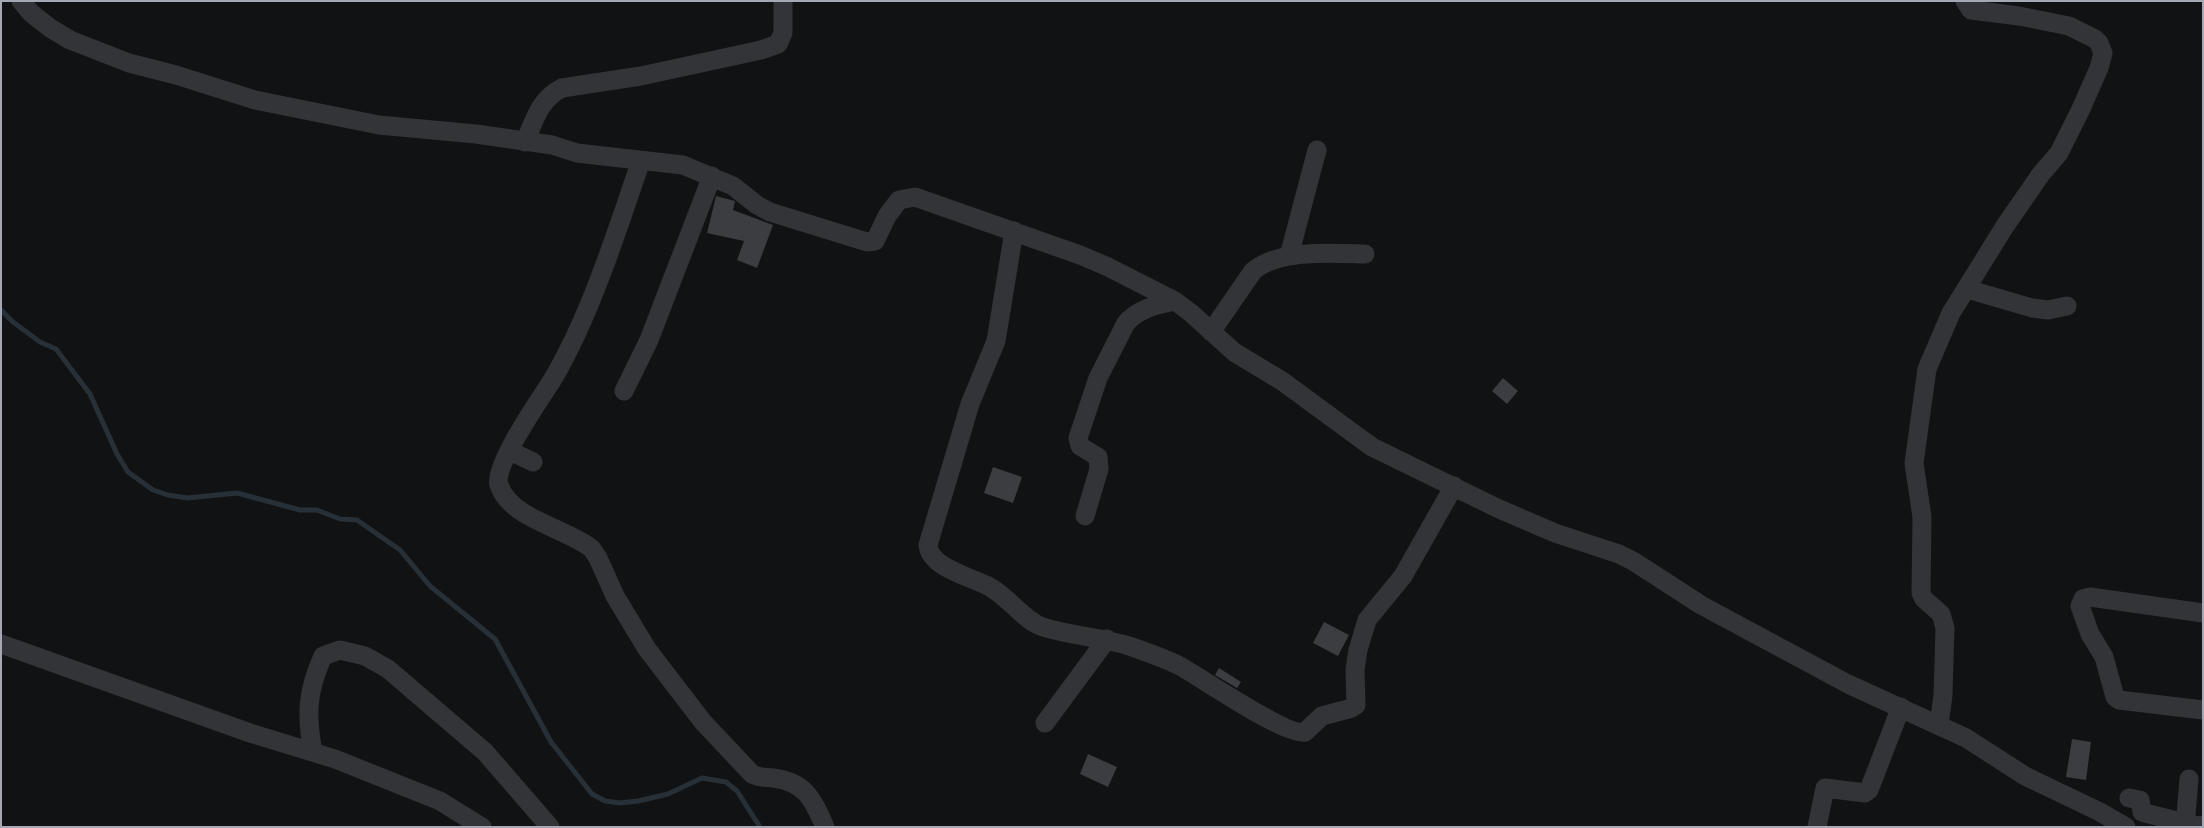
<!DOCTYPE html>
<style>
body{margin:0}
#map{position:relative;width:2204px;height:828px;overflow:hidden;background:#111213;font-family:Helvetica,sans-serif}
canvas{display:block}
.frame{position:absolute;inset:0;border:2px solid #a3a8b4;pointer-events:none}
</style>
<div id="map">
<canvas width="2204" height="828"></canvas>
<div class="frame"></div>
</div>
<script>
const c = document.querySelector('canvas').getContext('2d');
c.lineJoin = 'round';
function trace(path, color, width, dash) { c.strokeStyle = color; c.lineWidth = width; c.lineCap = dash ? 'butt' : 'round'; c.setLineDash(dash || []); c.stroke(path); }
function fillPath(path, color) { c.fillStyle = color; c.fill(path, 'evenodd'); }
const stream = new Path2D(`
 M 1,310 L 13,322 L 40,342 L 56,349 L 90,394 L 117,454 L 128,472 L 153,490 L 168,495 L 187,498 L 237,493 L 300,510 L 317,510 L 340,519 L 357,520 L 400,550 L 430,586 L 495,639 L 551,742 L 592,794 L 605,801 L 620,803 L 638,801 L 668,794 L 702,778 L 726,782 L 737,791 L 760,827`);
const building = new Path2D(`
 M 716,196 L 735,201 L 733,210 L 773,225 L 757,268 L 737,260 L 744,241 L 707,233 Z
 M 1503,378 L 1518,391 L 1507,404 L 1492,391 Z
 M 993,467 L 1022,477 L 1013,503 L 984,493 Z
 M 1324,622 L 1349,635 L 1338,656 L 1313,643 Z
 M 1219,668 L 1241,682 L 1237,688 L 1215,675 Z
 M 2072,739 L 2091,742 L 2086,780 L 2066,777 Z
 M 1088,754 L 1117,767 L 1108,787 L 1080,774 Z`);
const minor = new Path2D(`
 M 21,1 L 31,13 L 50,28 L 70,40 L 129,63 L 176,75 L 255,100 L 379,125 L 476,134 L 552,145 L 577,153 L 683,165 L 733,186 L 757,205 L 770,212 L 867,242 L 875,241 L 887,216 L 899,200 L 915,197 L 1080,255 L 1106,266 L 1175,301 L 1191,313 L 1234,352 L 1282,381 L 1372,447 L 1497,508 L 1555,533 L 1619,554 L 1633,561 L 1701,605 L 1740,626 L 1848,684 L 1966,738 L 2025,776 L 2100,812 L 2126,827
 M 525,142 C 535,119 539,100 562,88 L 641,76 L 761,50 L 778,44 L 783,33 L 783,1
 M 641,161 C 620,221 601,282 574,339 C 567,353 560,368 551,382 C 540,399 493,467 499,485 C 511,520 567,528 592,549 L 598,558 L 615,596 L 647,649 L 703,722 L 752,774 C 759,778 765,777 773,778 C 806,782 813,800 825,827
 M 1014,231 L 996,341 L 970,404 L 928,545 C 930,568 971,577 988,586 C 1008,596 1024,621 1043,627 C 1071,636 1101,637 1129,646 C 1146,652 1164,658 1180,666 C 1200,677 1287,737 1305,732 L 1322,716 L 1352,708 L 1356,705 L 1355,670 L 1358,650 L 1367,620 L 1403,576 L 1454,486
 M 1289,256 L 1317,150
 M 1967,289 L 2032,308 L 2048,310 L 2067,306
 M 1211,332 L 1253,271 C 1279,249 1332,253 1365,254
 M 624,391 L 649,340 L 712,176
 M 510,451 L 533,462
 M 1085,516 L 1099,469 L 1098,457 L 1080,446 L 1078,438 L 1098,378 L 1126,323 C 1139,308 1157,305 1175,301
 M 2203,613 L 2090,597 L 2083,599 L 2080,606 L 2090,634 L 2104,657 L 2115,697 L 2119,700 L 2203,710
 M 1,644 L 250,733 L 335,759 L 440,801 L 482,827
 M 1045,723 L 1107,639
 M 1939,725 L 1943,695 L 1945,628 L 1941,614 L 1924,599 L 1921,593 L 1922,517 L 1914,463 L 1927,369 L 1951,313 L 2005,226 L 2041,174 L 2059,153 L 2081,109 L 2099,68 L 2103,53 L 2099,43 L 2095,39 L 2069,26 L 2019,16 L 1971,10 L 1965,1
 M 313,752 C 306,715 307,691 323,656 L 340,650 L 365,656 L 388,669 L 485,752 L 550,827
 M 2129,798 L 2140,800 L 2142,812 L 2145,813 L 2197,826 L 2203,825
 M 1817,827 L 1825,788 L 1865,793 L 1869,790 L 1901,707
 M 2185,827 L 2189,779`);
trace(stream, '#283037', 5);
fillPath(building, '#3b3d40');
trace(minor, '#333438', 19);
</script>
